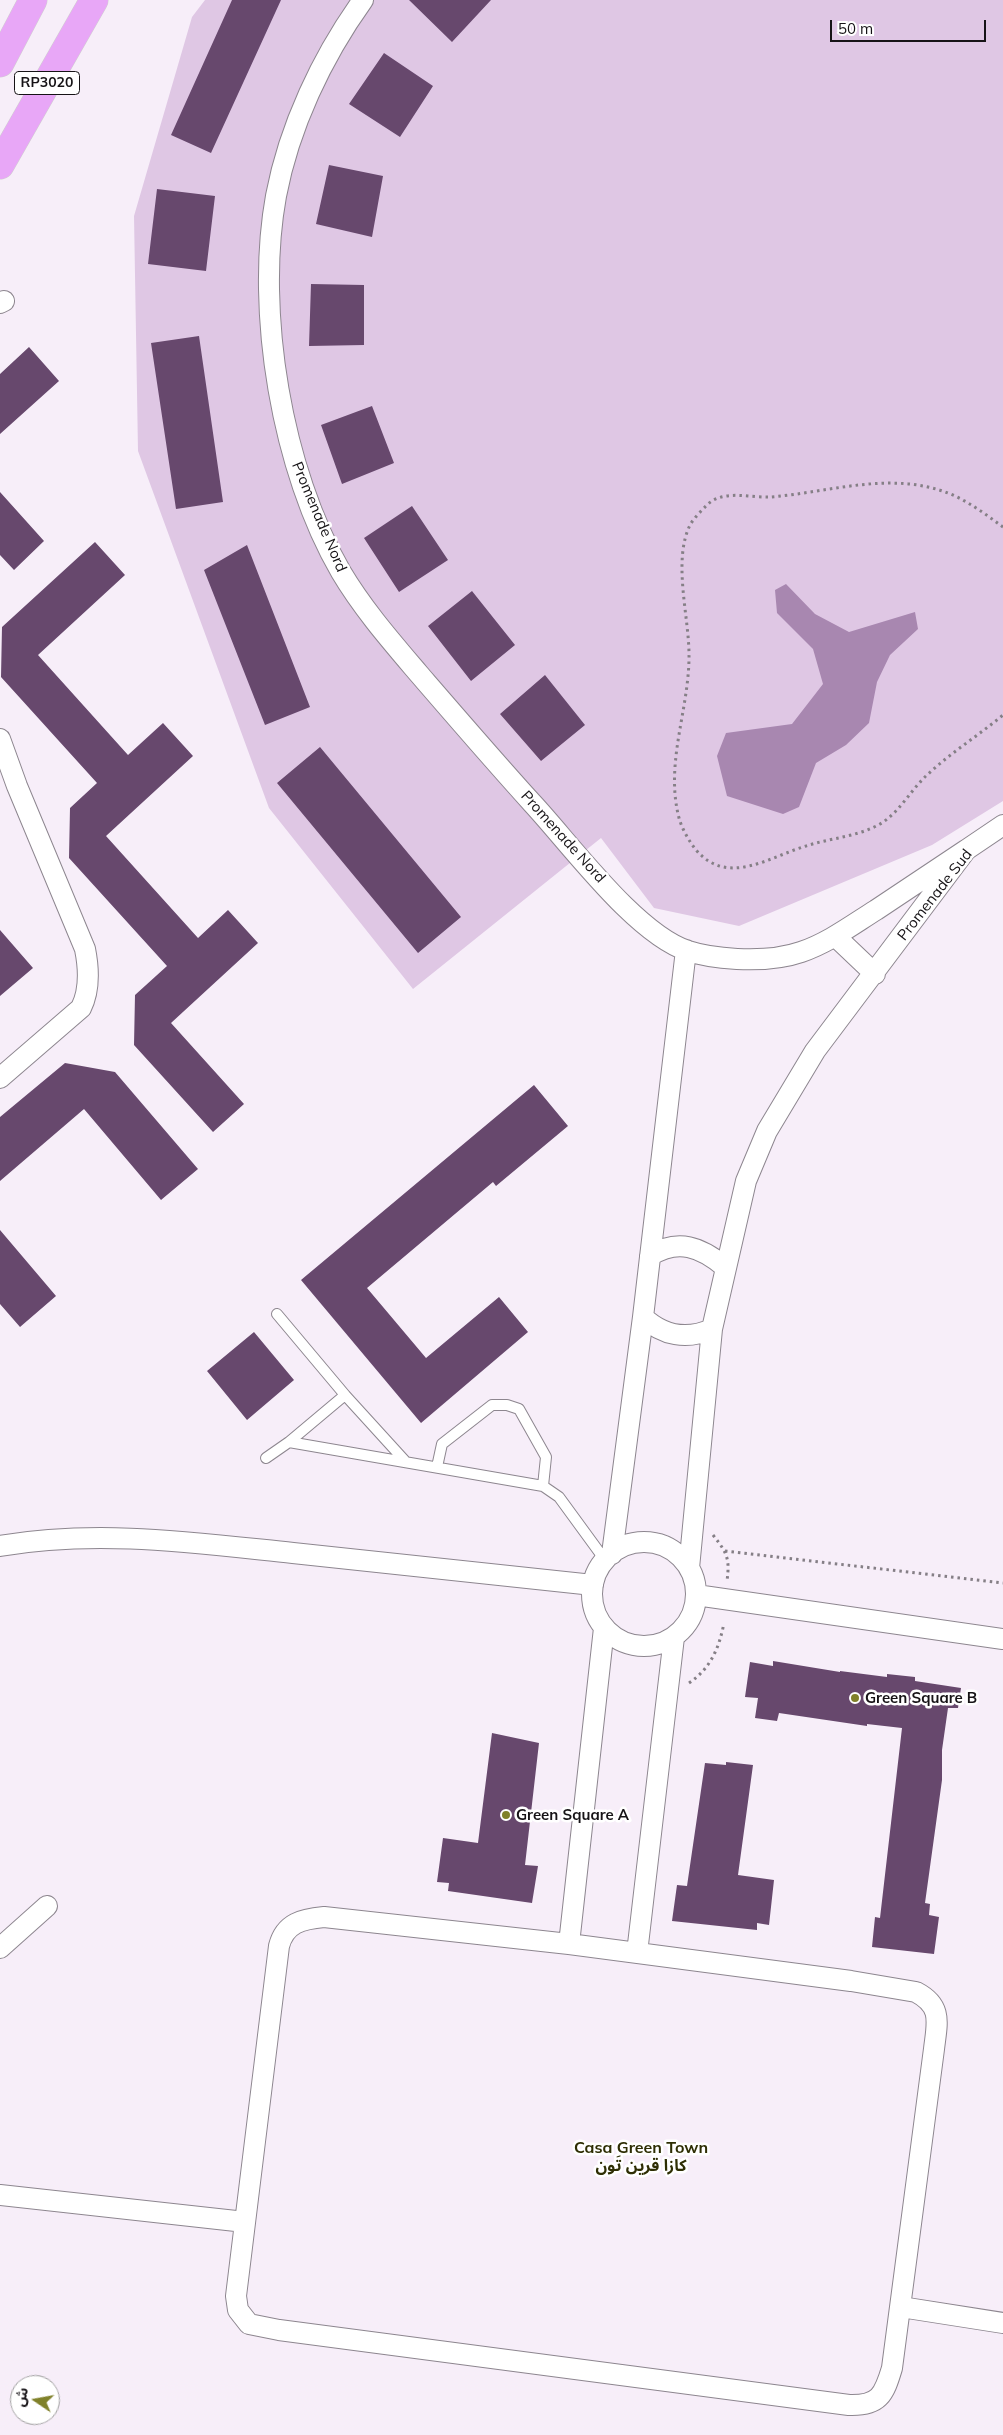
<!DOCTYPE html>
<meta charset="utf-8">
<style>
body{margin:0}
#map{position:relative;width:1003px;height:2435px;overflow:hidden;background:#f7eef9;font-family:Mulish,"Noto Sans Arabic",sans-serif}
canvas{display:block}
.north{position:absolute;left:10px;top:2375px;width:50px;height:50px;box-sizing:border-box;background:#fff;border:1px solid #a2a1a2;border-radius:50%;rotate:282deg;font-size:14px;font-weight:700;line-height:20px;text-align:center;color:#161316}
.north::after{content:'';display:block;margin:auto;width:18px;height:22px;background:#80812a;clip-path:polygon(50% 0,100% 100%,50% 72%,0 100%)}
.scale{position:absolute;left:830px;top:20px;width:156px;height:22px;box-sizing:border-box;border:2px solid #161316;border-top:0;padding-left:6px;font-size:15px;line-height:18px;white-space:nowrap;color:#161316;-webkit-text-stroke:4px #fff;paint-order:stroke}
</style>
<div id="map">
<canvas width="1003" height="2435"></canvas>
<div class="north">ش</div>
<div class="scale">50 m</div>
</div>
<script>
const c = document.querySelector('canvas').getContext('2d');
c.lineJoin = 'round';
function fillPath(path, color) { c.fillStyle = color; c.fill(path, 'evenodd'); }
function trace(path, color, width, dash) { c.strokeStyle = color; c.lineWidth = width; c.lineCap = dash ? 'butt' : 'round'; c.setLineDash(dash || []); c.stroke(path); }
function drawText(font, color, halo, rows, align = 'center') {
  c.font = font + ' Mulish,"Noto Sans Arabic",sans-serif'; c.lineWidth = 5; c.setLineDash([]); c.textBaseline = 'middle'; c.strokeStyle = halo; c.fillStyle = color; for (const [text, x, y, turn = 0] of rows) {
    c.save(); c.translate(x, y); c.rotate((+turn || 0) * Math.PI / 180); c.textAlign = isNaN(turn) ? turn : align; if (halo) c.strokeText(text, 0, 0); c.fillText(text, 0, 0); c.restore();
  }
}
const green = new Path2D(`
 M 205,0 L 1003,0 L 1003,801 L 932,845 L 739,926 L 654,908 L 601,838 L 413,989 L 269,808 L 138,451 L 134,216 L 192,17 Z`);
const water = new Path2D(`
 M 786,584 L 815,614 L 849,632 L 915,612 L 918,629 L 890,655 L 877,682 L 869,723 L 846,745 L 816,763 L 799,807 L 783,814 L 727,796 L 717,756 L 726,733 L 792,724 L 823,684 L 813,649 L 777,613 L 775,590 Z`);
const building = new Path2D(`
 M 232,0 L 281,0 L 211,153 L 171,135 Z
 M 409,0 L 491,0 L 452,42 Z
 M 384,53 L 433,86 L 400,137 L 349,104 Z
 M 329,165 L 383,176 L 372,237 L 316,224 Z
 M 157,189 L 215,196 L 206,271 L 148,264 Z
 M 311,284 L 364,285 L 364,345 L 309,346 Z
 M 199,336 L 223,502 L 176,509 L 151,343 Z
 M 29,347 L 59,381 L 0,434 L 0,374 Z
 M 372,406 L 394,463 L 342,484 L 321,425 Z
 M 0,492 L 44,541 L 14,570 L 0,555 Z
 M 412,506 L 448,560 L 399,592 L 364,538 Z
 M 95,542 L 125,575 L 38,655 L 128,755 L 163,723 L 193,756 L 106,836 L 198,938 L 228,910 L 258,943 L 171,1023 L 244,1104 L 213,1132 L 134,1045 L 135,995 L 167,966 L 69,858 L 70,808 L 97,783 L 1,677 L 2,627 Z
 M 247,545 L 310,707 L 265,725 L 204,570 Z
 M 472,591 L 515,645 L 471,681 L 428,626 Z
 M 545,675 L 585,725 L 541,761 L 500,714 Z
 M 320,747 L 461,917 L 418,953 L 277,783 Z
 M 0,930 L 33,968 L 0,996 Z
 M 65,1063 L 115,1072 L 198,1169 L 161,1200 L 84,1109 L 0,1181 L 0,1117 Z
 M 534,1085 L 568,1126 L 496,1186 L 493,1182 L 367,1288 L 426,1358 L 499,1297 L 528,1332 L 421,1423 L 301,1280 Z
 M 0,1230 L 56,1296 L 20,1327 L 0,1304 Z
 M 254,1332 L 294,1380 L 247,1420 L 207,1371 Z
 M 773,1661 L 840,1672 L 840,1671 L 887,1677 L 887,1674 L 915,1677 L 915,1681 L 961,1688 L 958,1708 L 948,1708 L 942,1750 L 942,1780 L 925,1903 L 930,1904 L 929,1915 L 939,1917 L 934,1954 L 872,1947 L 875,1917 L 880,1918 L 902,1728 L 867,1724 L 867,1726 L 779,1713 L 777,1721 L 755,1718 L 758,1698 L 745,1697 L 750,1662 L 773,1666 Z
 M 492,1733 L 539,1743 L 525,1865 L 538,1866 L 532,1903 L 448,1891 L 449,1883 L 437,1882 L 443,1838 L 478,1843 Z
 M 726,1762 L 753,1765 L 738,1875 L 774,1880 L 769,1925 L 757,1923 L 757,1930 L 672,1921 L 677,1885 L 687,1886 L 705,1763 L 726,1765 Z`);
const path = new Path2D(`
 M 1003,527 C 988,516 972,504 955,496 C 896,469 832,492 771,497 C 750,498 723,489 707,505 C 701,511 694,518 690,525 C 672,562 690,619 689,659 C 688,713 665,764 679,818 C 682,829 689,841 696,850 C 728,887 769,857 806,846 C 830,838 857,837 880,824 C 899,813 910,791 926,776 C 950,753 978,736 1003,715
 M 713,1535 C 727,1553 730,1558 727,1581
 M 725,1551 L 1003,1583
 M 689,1683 C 711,1668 719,1648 724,1623`);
const service = new Path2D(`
 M 277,1314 L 345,1395 L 406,1462
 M 289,1442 L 345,1395
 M 266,1458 L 289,1442 L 543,1486 L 559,1497 L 605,1560
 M 437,1467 L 442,1444 L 492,1405 L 507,1405 L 519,1409 L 546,1457 L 543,1486`);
const minor = new Path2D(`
 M 363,0 C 322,57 289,127 276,196 C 255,311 282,471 341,572 C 363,609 391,641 419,674 C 457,718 494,761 533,804 C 571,845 636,934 688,951 C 703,956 721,958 737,959 C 758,960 781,959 801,952 C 828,943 852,925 876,910 C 906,890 936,870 966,850
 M 0,303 L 4,301
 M 0,739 L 17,786 L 85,949 C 89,969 90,990 81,1008 L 0,1078
 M 835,936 L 875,974
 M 650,1256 C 678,1238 701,1247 725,1267
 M 643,1317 C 663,1336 687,1340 712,1329
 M592 1594a52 52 0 1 1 104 0a52 52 0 1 1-104 0Z
 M 0,1546 C 98,1529 196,1543 293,1553 C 393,1563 493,1574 593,1585
 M 612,1554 L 643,1317 L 686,950
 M 689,1568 L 712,1329 L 746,1181 L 767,1131 L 815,1051 L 966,850 L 1003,825
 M 696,1595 L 1003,1639
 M 324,1917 L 569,1944 L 851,1981 L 916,1992 C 943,2006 937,2023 934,2049 L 892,2368 C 884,2395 879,2406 849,2405 L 279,2330 L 249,2324 L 238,2310 L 236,2296 L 279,1946 C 285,1923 302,1919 324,1917 Z
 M 569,1944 L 604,1628
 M 0,1948 L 47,1906
 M 637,1953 L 674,1637
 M 0,2195 L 245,2222
 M 901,2307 L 1003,2323`);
const trunk = new Path2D(`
 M 0,63 L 33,0
 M 0,165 L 94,0`);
const markers = [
 [855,1698,5,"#80812a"],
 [506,1815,5,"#80812a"]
];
const shields = [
 [47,83,65]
];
const shieldNames = [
 ["RP3020",47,83]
];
const streetNames = [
 ["Promenade Nord",319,517,67],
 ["Promenade Nord",563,837,48],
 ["Promenade Sud",935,895,-52]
];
const poiNames = [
 ["Green Square B",865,1698],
 ["Green Square A",516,1815]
];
const neighbourhoodNames = [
 ["Casa Green Town",641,2148],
 ["كازا قرين تَون",641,2166]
];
fillPath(green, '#dfc7e4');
fillPath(water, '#a887b0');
fillPath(building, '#67486d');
trace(service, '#8d868f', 12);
trace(minor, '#8d868f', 22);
trace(trunk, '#d0d0d0', 29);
trace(path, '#857f86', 3, [2.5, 4]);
trace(service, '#fff', 10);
trace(minor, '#fff', 20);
trace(trunk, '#e8a7f7', 28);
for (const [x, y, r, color] of markers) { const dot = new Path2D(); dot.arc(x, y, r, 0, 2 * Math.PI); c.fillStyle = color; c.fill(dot); trace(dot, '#fff', 2); }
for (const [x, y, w] of shields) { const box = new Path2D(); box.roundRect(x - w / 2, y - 11.5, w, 23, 4); c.fillStyle = '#fff'; c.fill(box); trace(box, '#161316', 1); }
drawText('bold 14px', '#161316', null, shieldNames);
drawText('15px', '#161316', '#fff', streetNames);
drawText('bold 15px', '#161316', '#fff', poiNames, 'left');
drawText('bold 16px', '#2e2e04', '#fff', neighbourhoodNames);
</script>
